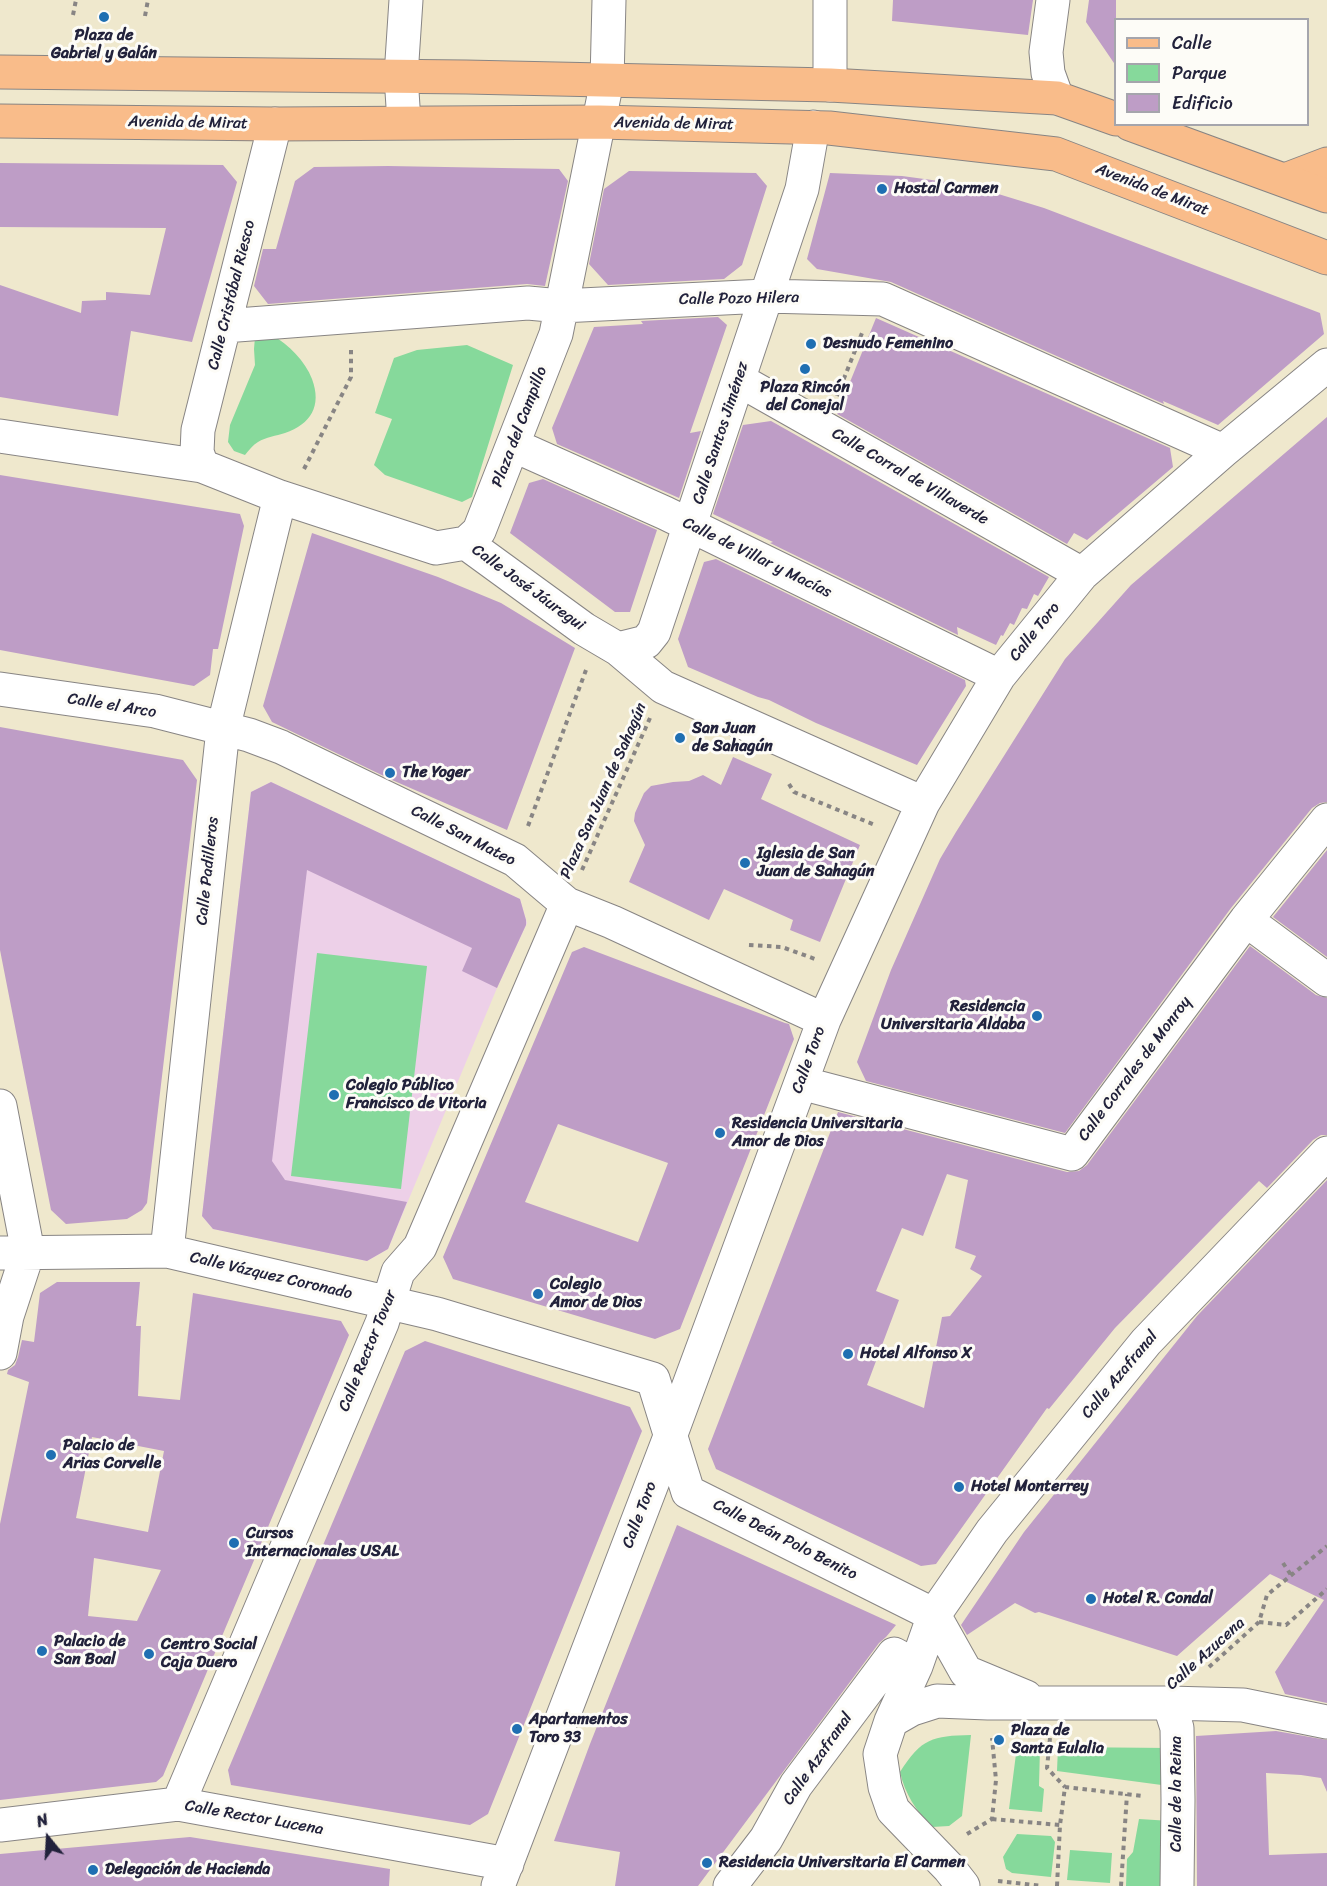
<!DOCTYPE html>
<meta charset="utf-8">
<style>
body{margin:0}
#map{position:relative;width:1327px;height:1886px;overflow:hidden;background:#efe8cd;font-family:Sriracha,sans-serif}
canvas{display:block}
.legend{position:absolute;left:1114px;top:18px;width:195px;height:108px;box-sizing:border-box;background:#fdfcf7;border:2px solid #a5a5ac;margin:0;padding:8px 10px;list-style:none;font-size:18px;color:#22223b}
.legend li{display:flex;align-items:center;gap:12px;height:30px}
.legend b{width:30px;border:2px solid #a5a5ac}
.north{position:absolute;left:18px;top:1808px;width:60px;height:60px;-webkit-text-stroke:4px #fdfcf7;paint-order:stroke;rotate:342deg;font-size:16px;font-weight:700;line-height:24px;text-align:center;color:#22223b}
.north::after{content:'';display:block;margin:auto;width:21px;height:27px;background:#22223b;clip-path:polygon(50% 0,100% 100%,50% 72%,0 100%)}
</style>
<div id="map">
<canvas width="1327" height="1886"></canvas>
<ul class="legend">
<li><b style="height:8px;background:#f9bc8a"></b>Calle</li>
<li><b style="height:16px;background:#86d99b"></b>Parque</li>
<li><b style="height:16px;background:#be9dc6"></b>Edificio</li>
</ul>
<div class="north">N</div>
</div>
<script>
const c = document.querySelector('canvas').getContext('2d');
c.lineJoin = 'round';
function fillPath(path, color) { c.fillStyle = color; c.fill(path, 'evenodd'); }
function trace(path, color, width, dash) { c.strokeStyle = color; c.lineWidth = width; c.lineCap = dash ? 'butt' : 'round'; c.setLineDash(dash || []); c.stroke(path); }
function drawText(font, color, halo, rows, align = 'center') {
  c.font = font + ' Sriracha,sans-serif'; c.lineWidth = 6; c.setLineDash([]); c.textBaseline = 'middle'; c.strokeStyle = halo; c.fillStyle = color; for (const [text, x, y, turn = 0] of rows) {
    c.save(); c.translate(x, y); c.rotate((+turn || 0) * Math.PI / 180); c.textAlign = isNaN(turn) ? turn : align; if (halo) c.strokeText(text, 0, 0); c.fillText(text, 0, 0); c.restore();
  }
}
const built = new Path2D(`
 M 271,782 L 520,899 L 527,923 L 497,988 L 388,1249 L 367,1261 L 213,1229 L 202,1216 L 251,792 Z`);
const green = new Path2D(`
 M 272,335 C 289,345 305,361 312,379 C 322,406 311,424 285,433 C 276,436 266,437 258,442 C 253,445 249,450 245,455 L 234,451 L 228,442 L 230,425 L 255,365 L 254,349 L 255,337 Z
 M 467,345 L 513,365 L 472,497 L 462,502 L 385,475 L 374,465 L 392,419 L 375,413 L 394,358 L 417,350 Z
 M 317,953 L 427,966 L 401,1189 L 291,1176 Z
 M 971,1735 L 962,1816 L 949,1826 L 932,1827 C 916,1811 905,1794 900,1772 C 922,1738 932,1736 971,1735 Z
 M 1017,1746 L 1038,1746 L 1040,1748 L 1039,1786 L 1044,1789 L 1042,1812 L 1009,1809 Z
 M 1058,1747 L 1170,1748 L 1169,1786 L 1057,1771 Z
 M 1139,1819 L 1171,1821 L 1170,1886 L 1126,1886 L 1127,1859 L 1133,1852 Z
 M 1017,1834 L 1051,1836 L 1055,1842 L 1051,1877 L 1012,1873 L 1006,1869 L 1003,1857 Z
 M 1070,1850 L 1112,1853 L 1110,1883 L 1067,1880 Z`);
const building = new Path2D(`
 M 893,0 L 1033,0 L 1028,35 L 892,21 Z
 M 1089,0 L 1116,0 L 1116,66 L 1086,22 Z
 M 0,163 L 223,165 L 237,182 L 192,342 L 131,331 L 118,416 L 0,397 L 0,285 L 81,313 L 82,301 L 106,300 L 106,292 L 150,295 L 166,228 L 0,227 Z
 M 388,166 L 559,169 L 568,181 L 545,286 L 527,284 L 268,304 L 254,286 L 263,249 L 276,249 L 295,181 L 314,167 Z
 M 629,171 L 756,173 L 767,186 L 742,265 L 724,279 L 608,285 L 589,264 L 604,189 Z
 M 830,173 L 902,176 L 969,185 L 1044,208 L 1320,313 L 1324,334 L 1218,425 L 1163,401 L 1164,404 L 891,282 L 817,269 L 807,259 Z
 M 718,317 L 727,325 L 690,433 L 701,431 L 679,498 L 557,444 L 552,428 L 594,327 L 643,324 L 641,321 Z
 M 876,318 L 1170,448 L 1173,467 L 1087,540 L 1074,533 L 1067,544 L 837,414 Z
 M 1327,417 L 1327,802 L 1320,803 L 1312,808 L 1231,908 L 1065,1133 L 866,1081 L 857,1062 L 891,970 L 940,859 L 956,832 L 1065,659 L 1131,585 Z
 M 771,421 L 1049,577 L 1038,596 L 1034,594 L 1027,609 L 1022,608 L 1014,625 L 1010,623 L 1003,636 L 1001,635 L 996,645 L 957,627 L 958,635 L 770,543 L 773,542 L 713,514 L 743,425 Z
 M 0,475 L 240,514 L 244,526 L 218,649 L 213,649 L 210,675 L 194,686 L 0,650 Z
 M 543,479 L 657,530 L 630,612 L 615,612 L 510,533 L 529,483 Z
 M 312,533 L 438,577 L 501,603 L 575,648 L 507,830 L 392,780 L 272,722 L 263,706 Z
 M 716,559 L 965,680 L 966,686 L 917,765 L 816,723 L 769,700 L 758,697 L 688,667 L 678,639 L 704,562 Z
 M 0,727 L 183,760 L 197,780 L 147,1203 L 142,1210 L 127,1219 L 66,1224 L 51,1210 L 0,950 Z
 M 733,757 L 772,774 L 761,799 L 860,845 L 820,942 L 790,930 L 793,920 L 724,889 L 709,920 L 629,882 L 645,845 L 634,821 L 635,813 L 644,793 L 651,786 L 673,782 L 689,781 L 703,775 L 721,785 Z
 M 271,782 L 520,899 L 526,920 L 526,925 L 497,988 L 462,971 L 472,948 L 307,870 L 272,1161 L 285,1180 L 407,1202 L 388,1249 L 367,1261 L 213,1229 L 202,1216 L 251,792 Z
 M 1327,850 L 1327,957 L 1273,917 Z
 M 1250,946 L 1316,995 L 1327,998 L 1327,1135 L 1321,1135 L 1313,1140 L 1267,1188 L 1259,1181 L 1115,1328 L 1049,1409 L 1047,1408 L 936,1564 L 921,1566 L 716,1469 L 708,1449 L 838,1112 L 1067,1172 L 1079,1171 L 1087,1165 ZM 947,1174 L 968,1180 L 955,1248 L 976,1256 L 970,1269 L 982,1276 L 950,1316 L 942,1317 L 924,1408 L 867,1385 L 899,1300 L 876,1291 L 902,1228 L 923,1236 Z
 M 584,947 L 785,1023 L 789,1024 L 794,1039 L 680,1329 L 655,1339 L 453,1279 L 443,1257 L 572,952 ZM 558,1124 L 668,1163 L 638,1242 L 525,1202 Z
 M 1327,1180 L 1327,1703 L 1285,1694 L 1275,1672 L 1324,1600 L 1270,1574 L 1177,1656 L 1039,1612 L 1035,1613 L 1015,1603 L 967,1635 L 961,1625 L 1024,1532 L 1197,1316 Z
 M 57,1282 L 140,1282 L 136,1326 L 141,1326 L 138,1396 L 180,1400 L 193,1293 L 341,1321 L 349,1335 L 163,1776 L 156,1782 L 0,1800 L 0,1524 L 29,1382 L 7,1374 L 8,1370 L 15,1365 L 18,1357 L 22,1340 L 34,1342 L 40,1293 ZM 92,1437 L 164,1451 L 148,1532 L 76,1518 ZM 94,1558 L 161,1570 L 137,1621 L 88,1616 Z
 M 425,1341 L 630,1407 L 642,1431 L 488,1814 L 470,1825 L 231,1785 L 228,1770 L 405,1351 Z
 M 677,1525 L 896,1625 L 886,1637 L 879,1643 L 698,1886 L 615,1886 L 620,1852 L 554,1841 L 590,1744 Z
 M 1276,1731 L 1327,1740 L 1327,1792 L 1321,1778 L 1301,1775 L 1266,1773 L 1269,1855 L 1327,1853 L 1327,1886 L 1197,1886 L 1196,1736 Z
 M 190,1837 L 390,1869 L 389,1886 L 0,1886 L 0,1854 Z`);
const path = new Path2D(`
 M 73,15 L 76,0
 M 145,16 L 148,0
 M 837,396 L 862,333
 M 304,469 L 351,377 L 351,350
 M 789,784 L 794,792 L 875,825
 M 528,826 L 586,670
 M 582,870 L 650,718
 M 749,945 L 782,947 L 815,959
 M 1283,1563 L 1291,1575
 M 1259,1622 L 1286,1625 L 1327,1589
 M 1209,1667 L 1259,1622 L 1267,1595 L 1327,1546
 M 1050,1738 L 1047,1768 L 1065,1787
 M 992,1819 L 1060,1825
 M 967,1834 L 992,1819 L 996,1780 L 992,1738
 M 998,1881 L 1042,1886
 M 1057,1886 L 1060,1825 L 1065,1787 L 1142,1796
 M 1121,1886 L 1127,1794`);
const street = new Path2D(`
 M 1053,0 L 1046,52 L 1048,73 L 1057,98
 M 830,85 L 830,0
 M 404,122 L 401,76 L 406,0
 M 224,326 L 528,303 L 561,306 L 765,296 L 883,299 L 1223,451
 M 739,380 L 1082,574
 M 0,436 L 202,466 L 280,497 L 436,548 L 466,543 L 584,629 L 618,649 L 663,687 L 923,803
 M 513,445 L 665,513 L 999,676
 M 202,466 L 197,452 L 198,430 L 275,124
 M 466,543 L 479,531 L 556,334 L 607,81 L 609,0
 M 618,649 L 646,642 L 654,632 L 802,189 L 813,127
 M 0,689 L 155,711 L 249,735 L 281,747 L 515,860 L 567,904 L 612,922 L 824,1020
 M 1246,920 L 1327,980
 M 801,1083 L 1072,1154 L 1246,920 L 1327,820
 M 0,1106 L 28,1252 L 7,1316 L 0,1353
 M 167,1251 L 223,729 L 280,497
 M 0,1253 L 167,1251 L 437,1314 L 653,1379 L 688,1492 L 934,1615
 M 934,1615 L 966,1672 L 1026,1697
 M 1169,1703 L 1177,1728 L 1178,1800 L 1177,1886
 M 891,1721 L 912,1709 L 937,1701 L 988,1703 L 1169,1703 L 1243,1705 L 1327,1722
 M 178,1804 L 382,1323 L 398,1272 L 420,1247 L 567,904
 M 0,1825 L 178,1804 L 507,1864
 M 498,1886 L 671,1434 L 824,1020 L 923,803 L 999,676 L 1082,574 L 1223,451 L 1327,365
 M 730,1886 L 766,1839 L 796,1785 L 894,1654 L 916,1666
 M 963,1886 L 949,1868 L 893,1810 L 885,1787 L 880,1754 L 891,1721 L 916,1666 L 934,1615 L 992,1531 L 1146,1342 L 1327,1153`);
const primary = new Path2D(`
 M 1285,180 L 1327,164`);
const highway = new Path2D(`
 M 0,72 L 466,77 L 830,85 L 1057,98 L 1116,119
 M 0,121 L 275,124 L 599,122 L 829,128 L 1056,154 L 1327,258
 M 1130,124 L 1327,196`);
const markers = [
 [104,17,6,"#1f6fb2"],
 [882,189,6,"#1f6fb2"],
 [811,344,6,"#1f6fb2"],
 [805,369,6,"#1f6fb2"],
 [680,738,6,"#1f6fb2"],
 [390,773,6,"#1f6fb2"],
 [745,863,6,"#1f6fb2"],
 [1037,1016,6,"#1f6fb2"],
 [334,1095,6,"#1f6fb2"],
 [720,1133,6,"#1f6fb2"],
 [538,1294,6,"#1f6fb2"],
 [848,1354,6,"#1f6fb2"],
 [51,1455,6,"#1f6fb2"],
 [959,1487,6,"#1f6fb2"],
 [234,1543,6,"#1f6fb2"],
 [1091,1599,6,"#1f6fb2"],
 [42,1651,6,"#1f6fb2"],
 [149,1654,6,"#1f6fb2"],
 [517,1729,6,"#1f6fb2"],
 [999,1740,6,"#1f6fb2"],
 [707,1863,6,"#1f6fb2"],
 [93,1870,6,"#1f6fb2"]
];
const poiNames = [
 ["Plaza de",104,36,"center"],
 ["Gabriel y Galán",104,54,"center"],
 ["Hostal Carmen",894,189],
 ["Desnudo Femenino",823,344],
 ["Plaza Rincón",805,388,"center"],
 ["del Conejal",805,406,"center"],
 ["San Juan",692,729],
 ["de Sahagún",692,747],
 ["The Yoger",402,773],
 ["Iglesia de San",757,854],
 ["Juan de Sahagún",757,872],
 ["Residencia",1025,1007,"right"],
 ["Universitaria Aldaba",1025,1025,"right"],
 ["Colegio Público",346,1086],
 ["Francisco de Vitoria",346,1104],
 ["Residencia Universitaria",732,1124],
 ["Amor de Dios",732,1142],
 ["Colegio",550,1285],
 ["Amor de Dios",550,1303],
 ["Hotel Alfonso X",860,1354],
 ["Palacio de",63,1446],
 ["Arias Corvelle",63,1464],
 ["Hotel Monterrey",971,1487],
 ["Cursos",246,1534],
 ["Internacionales USAL",246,1552],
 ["Hotel R. Condal",1103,1599],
 ["Palacio de",54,1642],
 ["San Boal",54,1660],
 ["Centro Social",161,1645],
 ["Caja Duero",161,1663],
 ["Apartamentos",529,1720],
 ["Toro 33",529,1738],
 ["Plaza de",1011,1731],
 ["Santa Eulalia",1011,1749],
 ["Residencia Universitaria El Carmen",719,1863],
 ["Delegación de Hacienda",105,1870]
];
const streetNames = [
 ["Avenida de Mirat",188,123,1],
 ["Avenida de Mirat",674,124,1],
 ["Avenida de Mirat",1152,190,21],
 ["Calle Cristóbal Riesco",232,295,-76],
 ["Calle Pozo Hilera",739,299,-1],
 ["Plaza del Campillo",520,427,-69],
 ["Calle Santos Jiménez",721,433,-72],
 ["Calle Corral de Villaverde",910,477,30],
 ["Calle de Villar y Macías",757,558,26],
 ["Calle José Jáuregui",528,588,36],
 ["Calle Toro",1035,632,-51],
 ["Calle el Arco",112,706,9],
 ["Plaza San Juan de Sahagún",604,791,-66],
 ["Calle San Mateo",463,836,27],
 ["Calle Padilleros",208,871,-84],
 ["Calle Toro",809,1060,-70],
 ["Calle Corrales de Monroy",1135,1069,-53],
 ["Calle Vázquez Coronado",271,1276,13],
 ["Calle Rector Tovar",368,1351,-68],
 ["Calle Azafranal",1120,1375,-50],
 ["Calle Toro",640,1515,-69],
 ["Calle Deán Polo Benito",785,1540,27],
 ["Calle Azucena",1206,1654,-42],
 ["Calle Azafranal",818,1759,-55],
 ["Calle de la Reina",1177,1794,-90],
 ["Calle Rector Lucena",254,1818,10]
];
fillPath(built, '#edd0e8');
fillPath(green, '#86d99b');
fillPath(building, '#be9dc6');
trace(street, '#888584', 35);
trace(primary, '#888584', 35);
trace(highway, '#888584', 35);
trace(path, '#888584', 4, [4.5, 4.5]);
trace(street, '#fff', 33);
trace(primary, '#f9bc8a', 33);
trace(highway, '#f9bc8a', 33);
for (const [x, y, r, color] of markers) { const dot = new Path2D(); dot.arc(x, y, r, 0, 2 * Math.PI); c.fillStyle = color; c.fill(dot); trace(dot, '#fdfcf7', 2); }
drawText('bold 16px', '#22223b', '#fdfcf7', poiNames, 'left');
drawText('16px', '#22223b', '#fdfcf7', streetNames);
</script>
